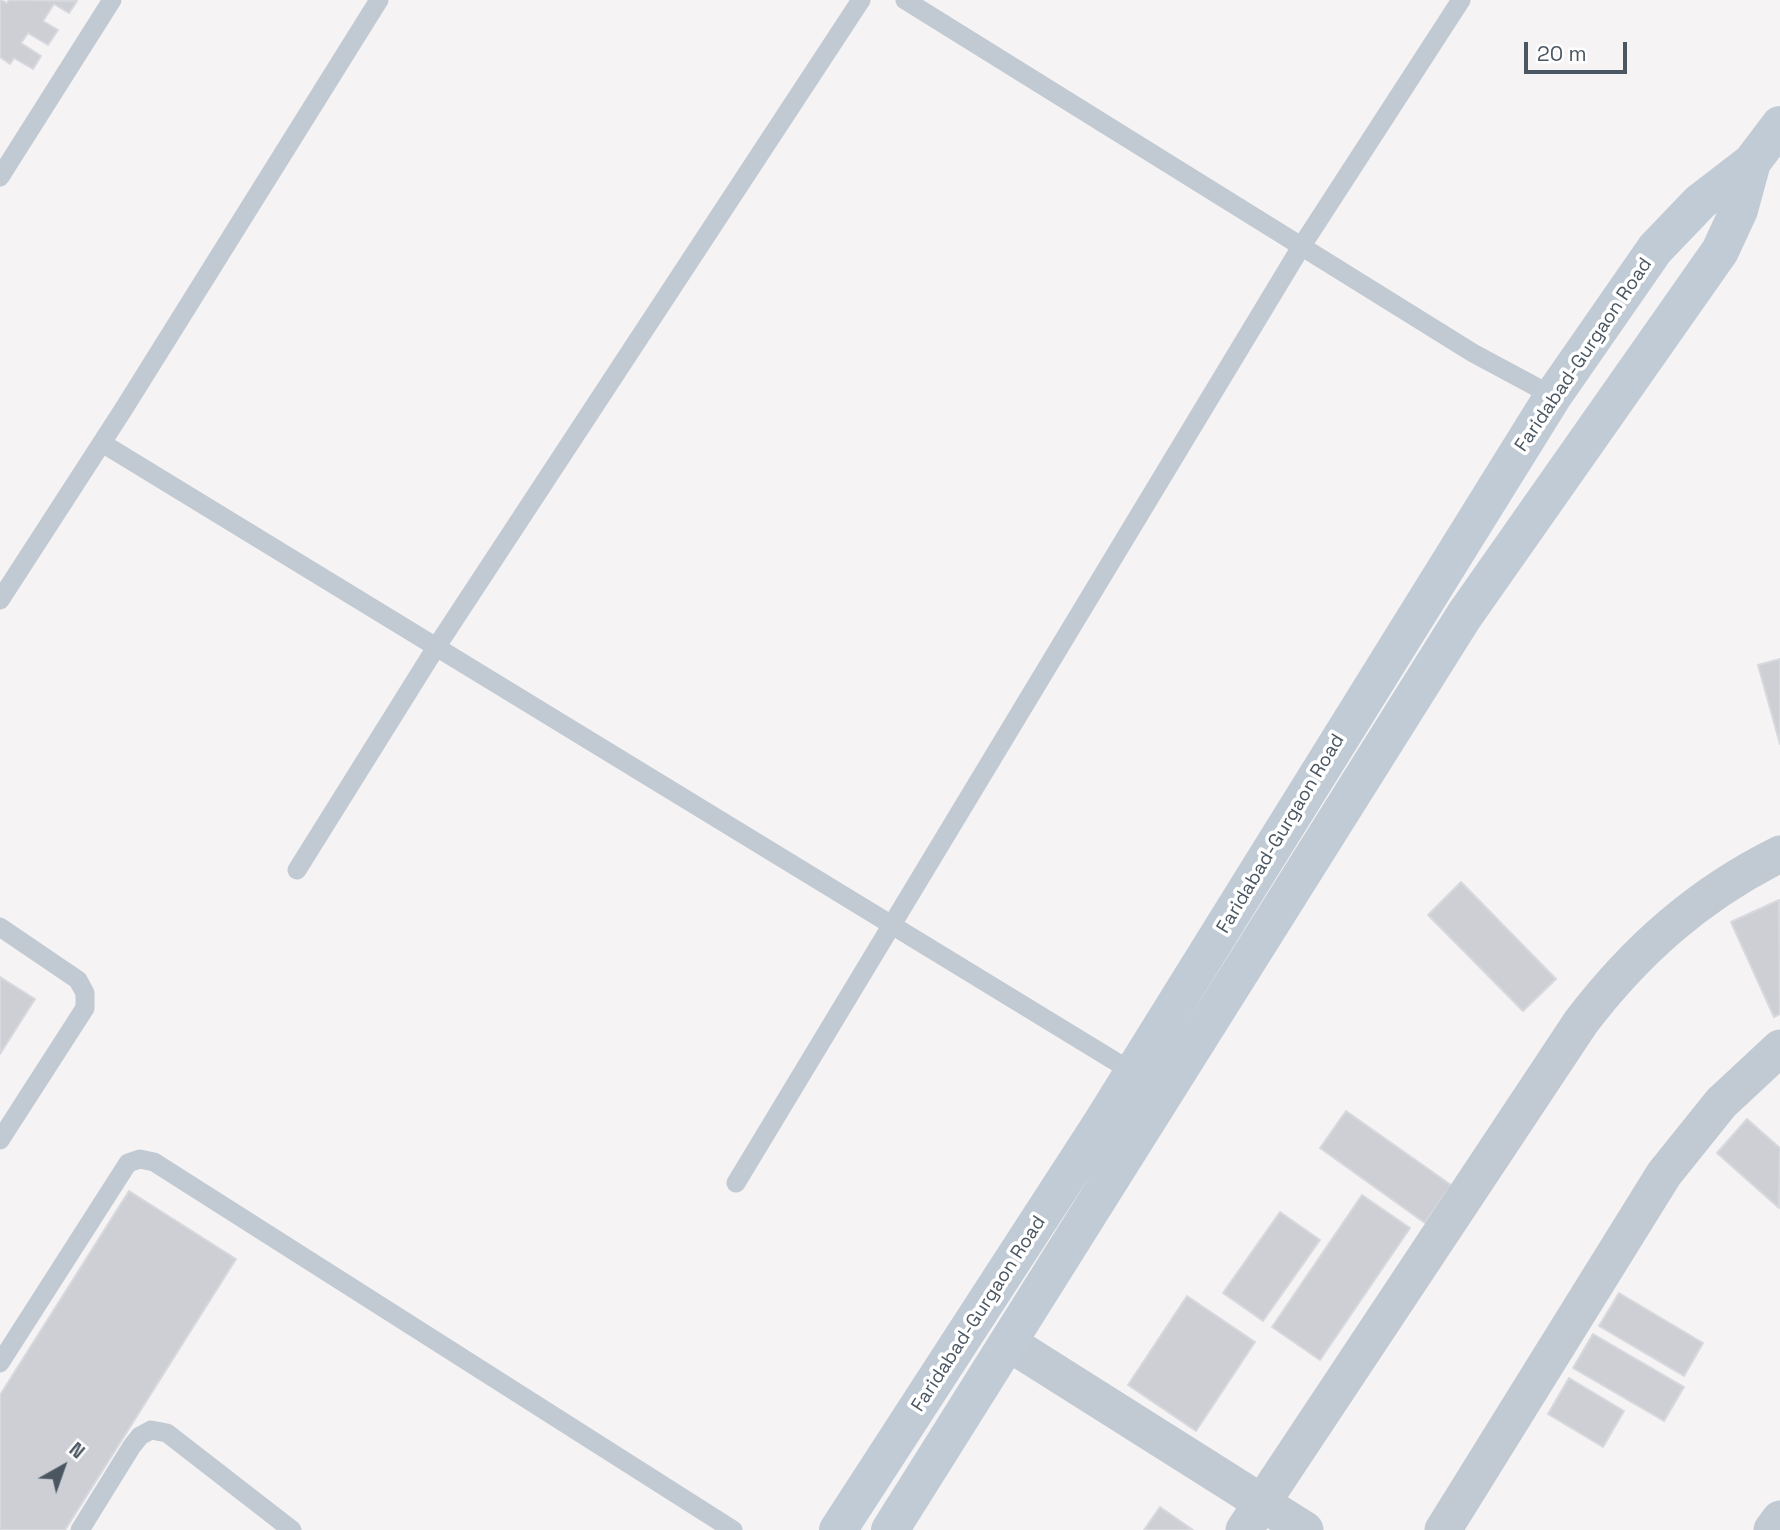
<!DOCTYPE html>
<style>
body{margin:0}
#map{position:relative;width:1780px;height:1530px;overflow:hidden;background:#f5f3f3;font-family:"Space Grotesk",sans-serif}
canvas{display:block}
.north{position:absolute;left:28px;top:1432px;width:70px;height:70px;-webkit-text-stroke:5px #fff;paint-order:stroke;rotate:40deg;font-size:19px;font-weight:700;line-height:28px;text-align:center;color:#4a5661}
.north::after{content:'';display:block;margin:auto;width:24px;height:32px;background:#4a5661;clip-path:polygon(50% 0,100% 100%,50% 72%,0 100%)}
.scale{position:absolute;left:1524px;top:42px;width:103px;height:32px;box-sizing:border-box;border:4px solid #4a5661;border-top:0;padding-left:9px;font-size:21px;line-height:24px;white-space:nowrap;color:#4a5661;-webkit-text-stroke:5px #fff;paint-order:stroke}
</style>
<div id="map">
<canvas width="1780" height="1530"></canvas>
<div class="north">N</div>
<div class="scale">20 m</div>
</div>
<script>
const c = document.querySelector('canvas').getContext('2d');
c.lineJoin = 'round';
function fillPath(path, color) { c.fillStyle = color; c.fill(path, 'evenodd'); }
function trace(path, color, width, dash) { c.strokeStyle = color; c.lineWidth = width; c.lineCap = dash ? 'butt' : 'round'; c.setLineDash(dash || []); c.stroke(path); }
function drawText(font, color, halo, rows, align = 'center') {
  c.font = font + ' "Space Grotesk",sans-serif'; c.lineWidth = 7; c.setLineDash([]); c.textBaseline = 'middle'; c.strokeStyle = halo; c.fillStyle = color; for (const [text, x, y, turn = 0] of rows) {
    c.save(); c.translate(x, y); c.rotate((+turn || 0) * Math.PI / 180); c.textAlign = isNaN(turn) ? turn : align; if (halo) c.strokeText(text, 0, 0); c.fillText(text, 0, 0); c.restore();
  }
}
const building = new Path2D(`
 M 0,0 L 7,3 L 9,0 L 77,1 L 69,13 L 54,4 L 43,21 L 58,30 L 48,45 L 28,33 L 21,43 L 41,56 L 33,69 L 14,58 L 10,64 L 0,57 Z
 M 1780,659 L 1780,744 L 1758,665 Z
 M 1461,882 L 1556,979 L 1523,1011 L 1428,915 Z
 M 1779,900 L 1780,1014 L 1774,1017 L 1731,922 Z
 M 0,977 L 35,999 L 0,1054 Z
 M 1346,1111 L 1451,1185 L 1425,1223 L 1320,1148 Z
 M 1747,1119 L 1780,1148 L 1779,1208 L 1717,1153 Z
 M 129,1191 L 236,1259 L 65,1530 L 0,1530 L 0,1395 Z
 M 1362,1195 L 1410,1228 L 1320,1360 L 1272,1327 Z
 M 1280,1212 L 1320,1240 L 1263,1321 L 1223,1293 Z
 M 1619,1293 L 1703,1343 L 1684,1376 L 1599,1326 Z
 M 1187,1296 L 1255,1342 L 1196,1431 L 1128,1385 Z
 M 1593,1334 L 1684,1387 L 1664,1421 L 1573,1368 Z
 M 1569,1378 L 1624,1411 L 1603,1447 L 1548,1414 Z
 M 1160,1507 L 1193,1530 L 1144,1530 Z`);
const service = new Path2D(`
 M 905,0 L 1473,353 L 1553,396
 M 0,177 L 112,0
 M 102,443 L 1131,1071
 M 0,600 L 123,410 L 379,0
 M 297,870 L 435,649 L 861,0
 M 0,927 L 78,980 L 85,993 L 85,1008 L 0,1140
 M 736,1183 L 1301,247 L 1461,0
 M 0,1363 L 128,1163 L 140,1159 L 154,1162 L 733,1530
 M 80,1530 L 132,1446 L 140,1436 L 151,1430 L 167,1433 L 292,1530`);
const minor = new Path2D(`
 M 1009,1343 L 1305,1530
 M 1244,1530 L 1581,1022 C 1636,950 1699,894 1780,854
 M 1443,1530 L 1664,1174 L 1721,1103 L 1780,1048
 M 1772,1530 L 1780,1519`);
const secondary = new Path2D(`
 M 838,1530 L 1101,1124 L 1553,396 L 1655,249 L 1700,202 L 1752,162 L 1780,125
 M 890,1530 L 1464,616 L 1720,251 L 1739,210 L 1752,162`);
const streetNames = [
 ["Faridabad-Gurgaon Road",1584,355,-56],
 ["Faridabad-Gurgaon Road",1281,834,-59],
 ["Faridabad-Gurgaon Road",979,1314,-57]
];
fillPath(building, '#cdcfd5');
trace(building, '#d7d9de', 2);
trace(service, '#c1cad2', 19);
trace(minor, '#c1cad2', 37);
trace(secondary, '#c1cbd6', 38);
drawText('19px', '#4a5661', '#fff', streetNames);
</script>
